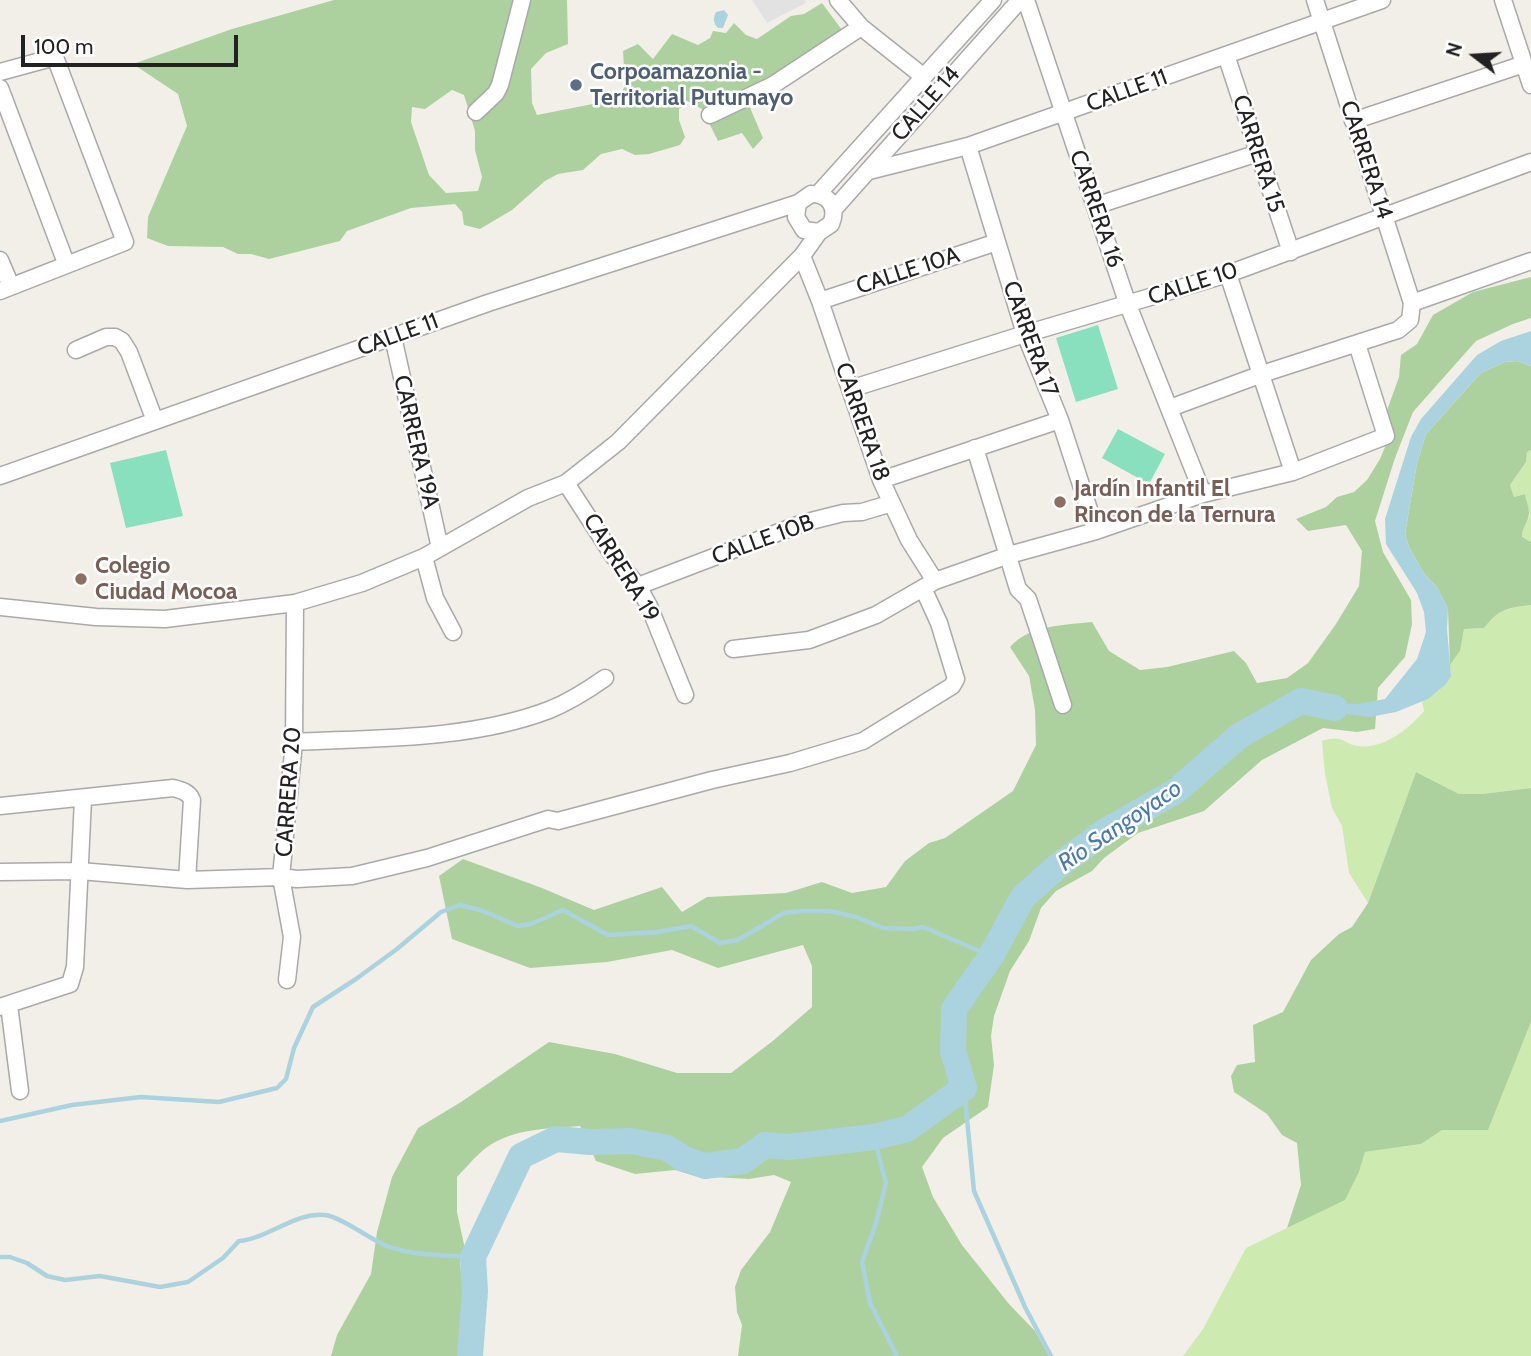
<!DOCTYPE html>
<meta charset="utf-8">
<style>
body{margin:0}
#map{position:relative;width:1531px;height:1356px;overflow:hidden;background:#f2efe9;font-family:Cabin,sans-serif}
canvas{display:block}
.north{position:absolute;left:1440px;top:21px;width:70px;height:70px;-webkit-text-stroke:5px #fff;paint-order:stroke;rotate:287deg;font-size:19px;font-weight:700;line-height:28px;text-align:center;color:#222}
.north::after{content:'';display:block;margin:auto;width:24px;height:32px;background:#222;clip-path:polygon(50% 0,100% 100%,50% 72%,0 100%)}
.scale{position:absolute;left:21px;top:35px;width:217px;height:32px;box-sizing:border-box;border:4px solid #222;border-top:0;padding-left:9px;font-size:21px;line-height:24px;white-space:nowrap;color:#222;-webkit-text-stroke:5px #fff;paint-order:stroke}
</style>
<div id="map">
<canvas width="1531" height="1356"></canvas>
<div class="north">N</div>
<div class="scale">100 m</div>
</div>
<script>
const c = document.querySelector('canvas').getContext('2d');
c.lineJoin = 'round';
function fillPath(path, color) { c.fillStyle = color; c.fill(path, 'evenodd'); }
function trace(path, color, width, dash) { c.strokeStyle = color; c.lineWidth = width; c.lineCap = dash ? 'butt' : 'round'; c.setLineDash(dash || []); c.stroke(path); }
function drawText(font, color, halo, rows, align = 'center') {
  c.font = font + ' Cabin,sans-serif'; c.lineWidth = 5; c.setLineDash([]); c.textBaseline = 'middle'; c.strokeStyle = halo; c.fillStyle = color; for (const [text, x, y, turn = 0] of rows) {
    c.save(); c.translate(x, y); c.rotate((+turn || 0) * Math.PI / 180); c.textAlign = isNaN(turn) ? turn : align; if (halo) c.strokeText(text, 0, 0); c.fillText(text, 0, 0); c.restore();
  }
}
const grass = new Path2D(`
 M 1531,450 L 1531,542 L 1522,537 L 1521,532 L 1530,516 L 1525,494 L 1514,497 L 1510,485 L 1526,462 L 1527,452 Z
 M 1531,605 L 1531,788 L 1482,794 L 1459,794 L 1416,772 L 1368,903 L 1349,873 L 1342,826 L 1332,808 L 1325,774 L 1322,741 C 1345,734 1342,744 1358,746 C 1383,750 1410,728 1424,711 L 1422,701 L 1428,699 L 1451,676 L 1450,665 L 1460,651 L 1464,629 L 1484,628 C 1499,609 1508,608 1531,605 Z
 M 1531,1022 L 1531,1356 L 1183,1356 L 1203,1329 L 1246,1248 L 1344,1200 L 1359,1172 L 1365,1152 L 1421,1144 L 1441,1130 L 1488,1129 Z`);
const forest = new Path2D(`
 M 334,0 L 567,0 L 568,44 L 546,53 L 531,69 L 532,103 L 537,115 L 618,99 L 625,86 L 623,51 L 638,44 L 653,59 L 672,34 L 698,45 L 710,38 L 713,31 L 726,33 L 734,23 L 746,35 L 757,39 L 791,16 L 804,14 L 822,3 L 842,30 L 747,95 L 751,110 L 763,138 L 753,149 L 742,133 L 718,141 L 702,109 L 687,101 L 679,109 L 679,120 L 685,137 L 680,145 L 649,154 L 635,155 L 622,149 L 601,154 L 583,170 L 558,174 L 545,181 L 512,210 L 480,229 L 464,225 L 462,212 L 455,204 L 411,208 L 347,231 L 340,241 L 269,259 L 251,254 L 238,254 L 223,247 L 168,246 L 147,238 L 148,217 L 187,126 L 178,94 L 133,64 L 232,29 ZM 452,90 L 464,95 L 475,131 L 475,150 L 482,177 L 478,191 L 446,193 L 429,175 L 411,122 L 412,107 L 425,109 Z
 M 1531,277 L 1531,318 L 1513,324 L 1476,341 L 1413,412 L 1395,458 L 1375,521 L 1383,552 L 1411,600 L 1412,624 L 1405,657 L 1378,688 L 1375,729 L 1357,732 L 1323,728 L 1262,760 L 1204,811 L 1138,833 L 1104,858 L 1092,871 L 1056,891 L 1041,908 L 1029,941 L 1010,971 L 994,1016 L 991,1036 L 994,1065 L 988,1107 L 943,1138 L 922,1167 L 933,1197 L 962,1245 L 1009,1304 L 1035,1331 L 1049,1356 L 738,1356 L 742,1325 L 737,1312 L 735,1287 L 741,1270 L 770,1232 L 791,1182 L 774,1175 L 749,1179 L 695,1176 L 675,1170 L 635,1174 L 596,1161 L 580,1126 C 546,1129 507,1128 480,1153 C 472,1160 465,1169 457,1177 L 457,1212 L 465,1249 L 460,1262 L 463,1292 L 463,1326 L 459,1356 L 331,1356 L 337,1335 L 371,1274 L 377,1232 L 392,1177 L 418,1128 L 461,1102 L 549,1042 L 615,1054 L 677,1073 L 731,1073 L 774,1040 L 812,1007 L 812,966 L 803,945 L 718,968 L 672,950 L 607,962 L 530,968 L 452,939 L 439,876 L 463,859 L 542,888 L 594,910 L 662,887 L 682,912 L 707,897 L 786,893 L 822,882 L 852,893 L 886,887 L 905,861 L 929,843 L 945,838 L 1013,791 L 1036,745 L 1035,710 L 1029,676 L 1010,647 C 1029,625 1065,625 1092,622 L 1109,651 L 1140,670 L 1167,667 L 1234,651 L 1246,663 L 1257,683 L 1287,678 L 1308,663 L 1336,624 L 1359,586 L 1362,551 L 1346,525 L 1308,531 L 1296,519 L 1326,507 L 1337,497 L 1354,492 L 1367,480 L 1380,459 L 1390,435 L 1386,413 L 1399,377 L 1401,355 L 1417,344 L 1433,315 L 1473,292 Z
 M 1517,361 L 1531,366 L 1531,450 L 1527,452 L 1526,462 L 1510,485 L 1514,497 L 1525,494 C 1526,500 1529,507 1529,513 C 1529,522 1521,528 1522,537 L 1531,542 L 1531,605 C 1507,608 1499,609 1484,628 L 1464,629 L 1460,651 L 1450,665 L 1448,609 L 1437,587 L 1425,575 L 1409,547 L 1405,534 L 1417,463 L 1426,434 L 1481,373 L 1505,362 Z
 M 1416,772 L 1459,794 L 1482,794 L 1531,788 L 1531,1022 L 1488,1130 L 1442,1130 L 1421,1144 L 1365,1152 L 1359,1172 L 1345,1200 L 1287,1228 L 1301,1185 L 1297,1143 L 1282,1135 L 1267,1114 L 1234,1092 L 1231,1076 L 1237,1065 L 1255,1062 L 1253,1025 L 1283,1012 L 1311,960 L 1339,934 L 1352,927 L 1368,903 Z`);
const pitch = new Path2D(`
 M 1098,325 L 1118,389 L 1076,402 L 1056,338 Z
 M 1118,429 L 1165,454 L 1149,484 L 1102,458 Z
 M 166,450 L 183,516 L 126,528 L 110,463 Z`);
const parking = new Path2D(`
 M 752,0 L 805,0 L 806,3 L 767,23 Z`);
const water = new Path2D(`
 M 724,10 L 728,15 L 723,28 L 718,28 C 713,23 713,18 716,12 Z
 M 1531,331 L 1531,366 L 1517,361 L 1505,362 L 1481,373 L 1426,434 L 1417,463 L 1405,534 L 1409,547 L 1425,575 L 1437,587 L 1448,609 L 1447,629 L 1451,676 L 1446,684 L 1428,699 L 1396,712 L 1369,717 L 1341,713 L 1301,701 L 1359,704 L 1385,699 L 1417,659 L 1426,632 L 1424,612 L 1417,593 L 1386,544 L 1385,519 L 1411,437 L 1421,419 L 1477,355 L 1501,341 Z`);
const stream = new Path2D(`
 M 964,1088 L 974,1191 L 1025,1307 L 1051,1356
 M 0,1121 L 72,1105 L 141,1097 L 219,1102 L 277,1088 L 286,1079 L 294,1048 L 313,1007 L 356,979 L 397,949 L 441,912 L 460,905 L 483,911 L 518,926 L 531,924 L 563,910 L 608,935 L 658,932 L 691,926 L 720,943 L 738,940 L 784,913 L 801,911 L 829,911 L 856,917 L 883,928 L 914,929 L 923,927 L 991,956
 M 874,1137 L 886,1183 L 876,1223 L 862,1262 L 870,1303 L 897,1356
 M 0,1257 L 10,1257 L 27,1263 L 47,1276 L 65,1280 L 100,1276 L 160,1287 L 188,1282 L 223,1258 L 239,1241 C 270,1238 294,1212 325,1215 C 340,1216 371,1240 387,1246 C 413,1256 445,1255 473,1257`);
const river = new Path2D(`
 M 470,1356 L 475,1291 L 473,1257 L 521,1156 L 556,1139 L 590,1142 L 631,1141 L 667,1148 L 684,1159 L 705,1166 L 743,1161 L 765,1145 L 789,1147 L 874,1137 L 907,1129 L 964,1088 L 953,1051 L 954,1009 L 991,956 L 1023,897 L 1058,866 L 1104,832 L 1176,791 L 1239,736 L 1301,701 L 1335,708`);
const minor = new Path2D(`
 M 838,0 L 861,27 L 924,77
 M 1026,0 L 1128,305 L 1203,494
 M 1503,0 L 1531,85
 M 1226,55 L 1291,252
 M 0,72 L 55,57 L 125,242 L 0,291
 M 0,88 L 66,263
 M 476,112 L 496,93 L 500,85 L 522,0
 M 710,115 L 773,85 L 861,27
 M 1353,121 L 1524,64
 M 968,146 L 1025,334 L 1060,420 L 1096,531
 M 869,171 L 968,146 L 1382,0
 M 818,194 L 993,0
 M 1095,206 L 1258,153
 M 834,209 L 1020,0
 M 802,256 L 820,301 L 881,480 L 909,540 L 935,581
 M 0,260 L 11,286
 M 1228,274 L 1293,472
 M 820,301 L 997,242
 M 1412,303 L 1531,261
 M 393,337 L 440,548
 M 76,350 L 106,337 L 115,337 L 122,341 L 129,352 L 155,421
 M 850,389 L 1025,334 L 1228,274 L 1531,162
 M 1170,408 L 1262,374 L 1398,330 L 1410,320 L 1412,303 L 1315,0
 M 975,448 L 1018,589 L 1028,599 L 1063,705
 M 0,476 L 488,303 L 798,203
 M 881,480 L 1060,420
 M 566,483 L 614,557 L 638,586 L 649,606 L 685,695
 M 424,557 L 435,598 L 453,632
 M 638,586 L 803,523 L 843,513 L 862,512 L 892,503
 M 0,607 L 96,617 L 165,619 L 295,603 L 362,583 L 424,557 L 528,498 L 566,483 L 618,442 L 802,256 L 819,232 L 831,224 C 838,207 829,194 811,194 L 798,203 L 796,217 L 804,230 L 819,232
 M 733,649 L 809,640 L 876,615 L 935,581 L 1009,555 L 1096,531 L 1203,494 L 1293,472 L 1386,436 L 1357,344
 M 294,742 C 378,738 470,740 549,710 C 569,702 588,690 605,678
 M 0,806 L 173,788 C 181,790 189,792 192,800 L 187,880
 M 0,872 L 80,871 L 187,880 L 281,877 L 297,879 L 352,876 L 427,858 L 548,819 L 558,821 L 712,780 L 790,763 L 863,741 L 952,686 L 956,679 L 939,623 L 923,588
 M 287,980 L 292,937 L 281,877 L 294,742 L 295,603
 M 9,1005 L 20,1091
 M 0,1007 L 70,984 L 75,967 L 83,799`);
const markers = [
 [576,85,7,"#5c6f8a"],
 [1060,502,7,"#8d6e63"],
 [81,579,7,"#8d6e63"]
];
const serviceNames = [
 ["Corpoamazonia -",590,72],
 ["Territorial Putumayo",590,98]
];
const streetNames = [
 ["CALLE 11",1127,91,-20],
 ["CALLE 14",926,104,-49],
 ["CARRERA 15",1258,154,72],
 ["CARRERA 14",1366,160,72],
 ["CARRERA 16",1096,209,71],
 ["CALLE 10A",908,271,-18],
 ["CALLE 10",1193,284,-18],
 ["CALLE 11",398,335,-20],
 ["CARRERA 17",1030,339,70],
 ["CARRERA 18",862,422,71],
 ["CARRERA 19A",416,442,77],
 ["CALLE 10B",763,540,-20],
 ["CARRERA 19",621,568,58],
 ["CARRERA 20",289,792,-86]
];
const educationNames = [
 ["Jardín Infantil El",1074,489],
 ["Rincon de la Ternura",1074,515],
 ["Colegio",95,566],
 ["Ciudad Mocoa",95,592]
];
const waterNames = [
 ["Río Sangoyaco",1120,826,-34]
];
fillPath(grass, '#cdebb0');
fillPath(forest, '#add19e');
fillPath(pitch, '#88e0be');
fillPath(parking, '#e2e2e2');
fillPath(water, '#aad3df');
trace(stream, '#aad3df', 4.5);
trace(river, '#aad3df', 26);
trace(minor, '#a9a9a9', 19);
trace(minor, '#fff', 16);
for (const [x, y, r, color] of markers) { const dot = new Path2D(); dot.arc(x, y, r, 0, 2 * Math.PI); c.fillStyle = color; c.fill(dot); trace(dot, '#fff', 2.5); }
drawText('bold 23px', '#4e5e75', '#fff', serviceNames, 'left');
drawText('23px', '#222', '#fff', streetNames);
drawText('bold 23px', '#785e54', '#fff', educationNames, 'left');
drawText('italic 24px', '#4a7aab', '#fff', waterNames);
</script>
